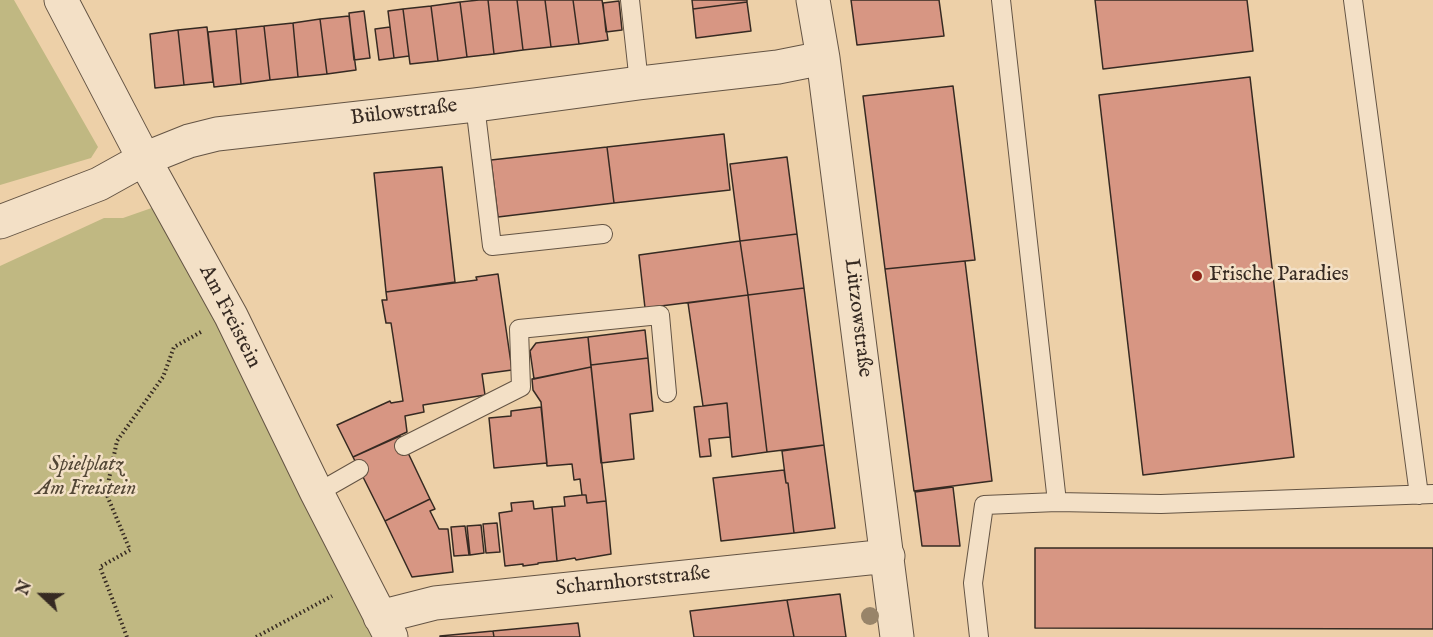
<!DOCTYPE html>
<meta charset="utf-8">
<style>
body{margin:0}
#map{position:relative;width:1433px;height:637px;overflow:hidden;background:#edd0a8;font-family:"IM FELL English",serif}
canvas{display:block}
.north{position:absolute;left:12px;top:565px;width:60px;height:60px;-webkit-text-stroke:4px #f3e0c6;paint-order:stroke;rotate:292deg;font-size:16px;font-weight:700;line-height:24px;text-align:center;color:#362a22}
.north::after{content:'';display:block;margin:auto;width:21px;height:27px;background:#362a22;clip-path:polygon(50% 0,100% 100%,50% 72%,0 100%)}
</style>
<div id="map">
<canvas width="1433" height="637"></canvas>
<div class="north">N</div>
</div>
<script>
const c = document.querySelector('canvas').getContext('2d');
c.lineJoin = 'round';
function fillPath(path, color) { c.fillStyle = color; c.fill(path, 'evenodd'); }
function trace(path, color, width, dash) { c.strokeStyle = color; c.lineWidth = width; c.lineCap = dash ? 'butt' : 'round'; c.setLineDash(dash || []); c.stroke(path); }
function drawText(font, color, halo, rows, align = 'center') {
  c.font = font + ' "IM FELL English",serif'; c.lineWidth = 5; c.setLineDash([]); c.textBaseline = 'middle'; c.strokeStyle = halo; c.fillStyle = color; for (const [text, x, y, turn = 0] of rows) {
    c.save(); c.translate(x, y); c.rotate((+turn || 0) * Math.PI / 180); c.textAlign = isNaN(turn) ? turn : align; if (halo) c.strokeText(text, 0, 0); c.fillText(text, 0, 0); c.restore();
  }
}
const green = new Path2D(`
 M 0,0 L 14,0 L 98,147 L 91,158 L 0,185 Z
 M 163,204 L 387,637 L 0,637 L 0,266 L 104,218 L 123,218 Z`);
const building = new Path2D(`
 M 479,0 L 488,0 L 494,54 L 467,57 L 460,2 Z
 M 488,0 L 517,0 L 523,50 L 494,54 Z
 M 517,0 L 545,0 L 551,47 L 523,50 Z
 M 545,0 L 573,0 L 579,44 L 551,47 Z
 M 573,0 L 602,0 L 608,40 L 579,44 Z
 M 692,0 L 747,0 L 747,2 L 693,9 Z
 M 851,0 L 939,0 L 944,36 L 857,45 Z
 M 1095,0 L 1247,0 L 1253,51 L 1103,69 Z
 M 619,1 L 622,30 L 606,32 L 603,3 Z
 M 460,2 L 467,57 L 438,61 L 431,6 Z
 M 747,2 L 751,31 L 696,38 L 693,9 Z
 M 431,6 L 438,61 L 410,64 L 403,9 Z
 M 403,9 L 409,56 L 394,58 L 388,11 Z
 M 364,11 L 370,58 L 354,60 L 349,13 Z
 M 349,16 L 356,70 L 327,74 L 320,19 Z
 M 320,19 L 327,74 L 298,77 L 293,23 Z
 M 293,23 L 298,77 L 270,80 L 264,26 Z
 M 264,26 L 270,80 L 241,84 L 236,29 Z
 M 207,27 L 213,82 L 184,85 L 178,30 Z
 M 390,27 L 394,58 L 379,60 L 375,29 Z
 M 236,29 L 241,84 L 214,87 L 208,32 Z
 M 178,30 L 184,85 L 155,88 L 150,34 Z
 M 1250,77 L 1294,457 L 1143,475 L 1099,95 Z
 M 953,86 L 975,260 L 885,269 L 863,96 Z
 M 724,134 L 730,190 L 614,203 L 607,147 Z
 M 607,147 L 614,203 L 498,217 L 491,160 Z
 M 787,157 L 797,234 L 740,241 L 730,164 Z
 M 442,167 L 455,282 L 386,292 L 374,173 Z
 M 797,234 L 804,288 L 748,295 L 740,241 Z
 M 740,241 L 748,295 L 645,308 L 639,255 Z
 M 965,261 L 992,481 L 914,491 L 885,269 Z
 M 498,274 L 512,370 L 482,374 L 485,395 L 423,405 L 424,412 L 405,416 L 407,432 L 353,457 L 337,425 L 390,401 L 391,403 L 403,401 L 391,323 L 386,323 L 382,300 L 387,300 L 386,292 L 477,280 L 476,277 Z
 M 804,288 L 824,445 L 767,452 L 748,295 Z
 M 748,295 L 767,452 L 732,457 L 727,403 L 703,406 L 688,303 Z
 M 645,330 L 648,358 L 591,365 L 588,337 Z
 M 588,337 L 591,367 L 534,379 L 530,351 L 536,343 Z
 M 648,358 L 653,411 L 630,414 L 634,459 L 601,463 L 591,365 Z
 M 591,367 L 606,501 L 587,503 L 586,495 L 582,495 L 580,479 L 574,480 L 572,464 L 547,466 L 541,402 L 533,390 L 532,379 Z
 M 727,403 L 730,437 L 709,439 L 711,456 L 700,457 L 694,407 Z
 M 541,407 L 547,463 L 494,468 L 489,418 L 511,416 L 511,411 Z
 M 400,436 L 430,499 L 385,521 L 353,457 Z
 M 824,445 L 835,528 L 794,533 L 788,483 L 786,483 L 782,451 Z
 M 784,470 L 786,483 L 788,483 L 794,533 L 721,541 L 713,478 Z
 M 953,487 L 960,546 L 922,546 L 915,492 Z
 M 582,495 L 586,495 L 587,503 L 606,501 L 611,554 L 576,560 L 575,558 L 557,561 L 552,507 L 565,506 L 564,497 Z
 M 430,499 L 435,509 L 430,511 L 439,529 L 448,529 L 453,572 L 412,577 L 385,521 Z
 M 533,501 L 534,509 L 552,507 L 557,561 L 538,563 L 538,564 L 523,566 L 523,564 L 505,566 L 499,513 L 512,511 L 511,503 Z
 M 497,523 L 500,552 L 486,553 L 483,524 Z
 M 481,525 L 484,553 L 470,555 L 467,526 Z
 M 465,526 L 469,555 L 454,556 L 451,527 Z
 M 1035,548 L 1433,548 L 1433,629 L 1035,628 Z
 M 840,594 L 846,637 L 794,637 L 787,600 Z
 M 787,600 L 794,637 L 694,637 L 690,611 Z
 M 578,623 L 580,637 L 494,637 L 493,631 Z
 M 493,631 L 494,637 L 440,637 L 440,636 Z`);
const path = new Path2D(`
 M 127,637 L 100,567 L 130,550 L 106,493 L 117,441 L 163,377 L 174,347 L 201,332
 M 256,637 L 332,596`);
const service = new Path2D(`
 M 630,0 L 639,83
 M 1001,0 L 1057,502
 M 1353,0 L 1419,495
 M 475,105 L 492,246 L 603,234
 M 404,446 L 521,387 L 519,329 L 660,315 L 667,393
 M 317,493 L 359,469
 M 979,637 L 973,583 L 984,505 L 1057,502 L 1161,504 L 1433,494`);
const minor = new Path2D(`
 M 61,0 L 144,159 L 231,316 L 317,493 L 391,637
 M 813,0 L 823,58 L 897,637
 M 0,222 L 99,184 L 144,159 L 189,141 L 217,134 L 475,105 L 639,83 L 778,67 L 823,58
 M 380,617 L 435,603 L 888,556`);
const trees = [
 [870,616]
];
const markers = [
 [1197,276,6,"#8f2418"]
];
const streetNames = [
 ["Bülowstraße",404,113,-7],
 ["Am Freistein",229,317,63],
 ["Lützowstraße",857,318,83],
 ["Scharnhorststraße",633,582,-6]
];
const poiNames = [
 ["Frische Paradies",1209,276]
];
const parkNames = [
 ["Spielplatz",86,466],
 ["Am Freistein",86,490]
];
fillPath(green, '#c0b882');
fillPath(building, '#d79683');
trace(building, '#362a22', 1.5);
trace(service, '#645444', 20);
trace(minor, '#645444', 35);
trace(path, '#362a22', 4, [1.5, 3]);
trace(service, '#f3e0c6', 18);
trace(minor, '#f3e0c6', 33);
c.fillStyle = '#988469';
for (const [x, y] of trees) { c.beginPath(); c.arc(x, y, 9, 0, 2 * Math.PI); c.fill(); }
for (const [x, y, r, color] of markers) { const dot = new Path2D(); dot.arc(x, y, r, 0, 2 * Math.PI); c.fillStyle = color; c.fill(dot); trace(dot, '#f3e0c6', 2); }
drawText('21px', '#362a22', '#f3e0c6', streetNames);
drawText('21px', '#362a22', '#f3e0c6', poiNames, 'left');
drawText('italic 21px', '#524635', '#f3e0c6', parkNames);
</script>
